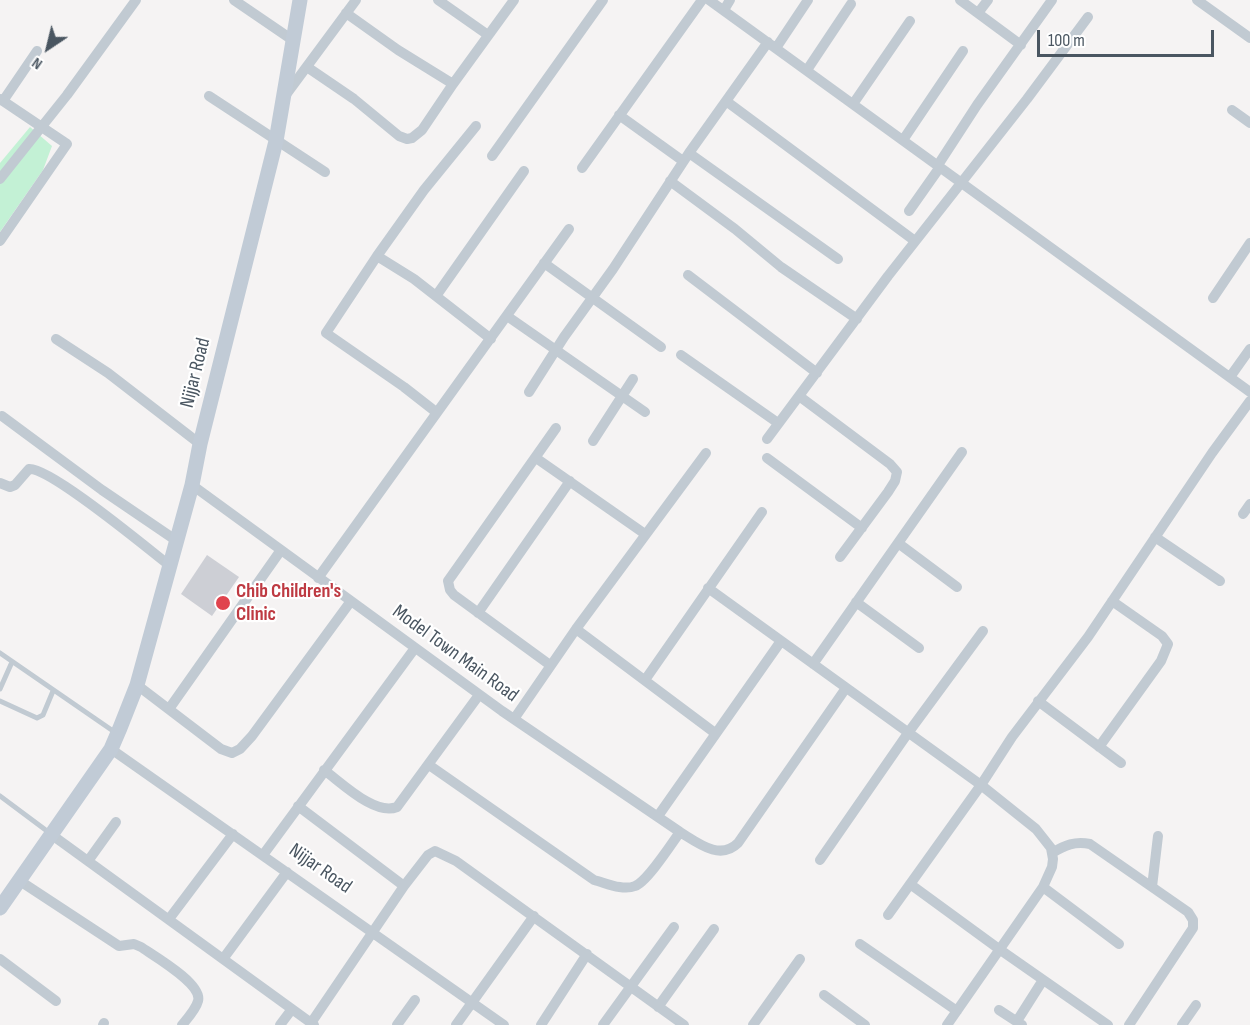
<!DOCTYPE html>
<style>
body{margin:0}
#map{position:relative;width:1250px;height:1025px;overflow:hidden;background:#f5f3f3;font-family:"Sofia Sans Condensed",sans-serif}
canvas{display:block}
.north{position:absolute;left:18px;top:18px;width:60px;height:60px;-webkit-text-stroke:4px #fff;paint-order:stroke;rotate:215deg;font-size:16px;font-weight:700;line-height:24px;text-align:center;color:#4a5661}
.north::after{content:'';display:block;margin:auto;width:21px;height:27px;background:#4a5661;clip-path:polygon(50% 0,100% 100%,50% 72%,0 100%)}
.scale{position:absolute;left:1037px;top:30px;width:177px;height:27px;box-sizing:border-box;border:3px solid #4a5661;border-top:0;padding-left:8px;font-size:18px;line-height:21px;white-space:nowrap;color:#4a5661;-webkit-text-stroke:4px #fff;paint-order:stroke}
</style>
<div id="map">
<canvas width="1250" height="1025"></canvas>
<div class="north">N</div>
<div class="scale">100 m</div>
</div>
<script>
const c = document.querySelector('canvas').getContext('2d');
c.lineJoin = 'round';
function fillPath(path, color) { c.fillStyle = color; c.fill(path, 'evenodd'); }
function trace(path, color, width, dash) { c.strokeStyle = color; c.lineWidth = width; c.lineCap = dash ? 'butt' : 'round'; c.setLineDash(dash || []); c.stroke(path); }
function drawText(font, color, halo, rows, align = 'center') {
  c.font = font + ' "Sofia Sans Condensed",sans-serif'; c.lineWidth = 4.5; c.setLineDash([]); c.textBaseline = 'middle'; c.strokeStyle = halo; c.fillStyle = color; for (const [text, x, y, turn = 0] of rows) {
    c.save(); c.translate(x, y); c.rotate((+turn || 0) * Math.PI / 180); c.textAlign = isNaN(turn) ? turn : align; if (halo) c.strokeText(text, 0, 0); c.fillText(text, 0, 0); c.restore();
  }
}
const green = new Path2D(`
 M 30,127 L 52,146 L 43,170 L 0,232 L 0,163 Z`);
const building = new Path2D(`
 M 207,555 L 239,577 L 212,616 L 181,594 Z`);
const lane = new Path2D(`
 M 0,653 L 116,733
 M 0,689 L 12,662
 M 0,701 L 37,718 L 43,715 L 53,691
 M 0,796 L 51,834`);
const street = new Path2D(`
 M 234,0 L 294,41
 M 438,0 L 488,35
 M 709,0 L 1250,392
 M 960,0 L 1021,45
 M 1197,0 L 1250,38
 M 724,10 L 730,0
 M 346,13 L 398,50 L 453,84
 M 978,13 L 988,0
 M 776,48 L 808,0
 M 307,67 L 354,99 L 399,136 L 407,139 L 412,138 L 422,130 L 453,84 L 514,0
 M 807,70 L 851,4
 M 209,96 L 325,172
 M 285,96 L 356,0
 M 0,99 L 67,144 L 0,241
 M 3,101 L 37,51
 M 726,101 L 915,241
 M 853,104 L 910,21
 M 1232,110 L 1250,123
 M 619,115 L 683,161
 M 903,140 L 963,51
 M 689,153 L 838,259
 M 492,156 L 603,0
 M 938,165 L 977,105 L 1052,0
 M 582,168 L 702,0
 M 0,179 L 67,95 L 136,0
 M 670,181 L 735,229 L 781,267 L 857,319
 M 909,211 L 940,167
 M 377,256 L 414,279 L 491,339
 M 544,263 L 661,347
 M 688,275 L 817,373
 M 436,296 L 524,171
 M 1213,298 L 1250,243
 M 507,316 L 645,412
 M 56,339 L 108,373 L 200,444
 M 681,355 L 778,423
 M 1230,377 L 1250,349
 M 529,392 L 564,337 L 613,269 L 689,153 L 768,42
 M 799,396 L 890,464 L 897,472 L 895,481 L 888,492 L 840,557
 M 436,412 L 404,387 L 326,333 L 377,256 L 424,190 L 476,126
 M 2,416 L 102,490 L 177,541
 M 767,439 L 888,276 L 1027,99 L 1088,17
 M 593,441 L 633,379
 M 536,458 L 645,534
 M 767,458 L 862,528
 M 0,483 L 10,487 L 15,485 L 29,469 C 50,467 147,548 169,565
 M 192,485 L 502,711 L 680,832 C 698,843 720,861 738,843 L 846,688
 M 1243,514 L 1250,504
 M 1155,537 L 1220,581
 M 898,543 L 957,587
 M 318,578 L 569,229
 M 708,588 L 981,785 L 1036,829 L 1051,848 L 1053,859 L 1052,867 L 1043,887 L 947,1025
 M 856,602 L 919,648
 M 478,613 L 570,481
 M 576,629 L 715,733
 M 813,664 L 962,452
 M 550,665 L 454,595 L 450,590 L 448,581 L 556,428
 M 645,680 L 762,512
 M 137,685 L 221,749 L 232,753 L 240,749 L 252,736 L 351,601
 M 1038,701 L 1121,763
 M 169,709 L 281,550
 M 514,719 L 576,629 L 706,453
 M 1099,747 L 1161,661 L 1168,644 L 1162,636 L 1112,601
 M 111,749 L 504,1025
 M 429,765 L 594,880 C 606,883 623,891 635,886 C 647,882 672,843 680,832
 M 324,770 C 342,783 375,816 397,807 L 479,695
 M 298,806 L 404,886
 M 658,816 L 781,641
 M 52,835 L 314,1025
 M 1052,853 C 1065,845 1075,841 1090,844 L 1188,912 L 1193,920 L 1193,928 L 1129,1025
 M 263,855 L 415,648
 M 820,860 L 908,733 L 983,631
 M 88,861 L 116,822
 M 20,881 L 119,946 L 134,944 L 141,947 C 154,956 203,984 198,1001 C 196,1009 188,1018 182,1025
 M 910,884 L 999,949 L 1108,1025
 M 1043,887 L 1119,944
 M 1152,887 L 1158,836
 M 888,915 L 981,785 L 1012,737 L 1088,637 L 1212,453 L 1250,401
 M 169,919 L 233,834
 M 860,944 L 957,1011
 M 0,959 L 56,1001
 M 223,959 L 287,872
 M 824,995 L 865,1025
 M 658,1007 L 714,929
 M 999,1010 L 1022,1025
 M 1017,1021 L 1043,980
 M 311,1023 L 404,886 L 428,855 L 435,851 L 456,861 L 684,1025
 M 103,1025 L 104,1023
 M 280,1025 L 292,1009
 M 397,1025 L 415,1000
 M 456,1025 L 534,916
 M 541,1025 L 587,954
 M 603,1025 L 674,927
 M 753,1025 L 800,959
 M 1182,1025 L 1196,1005`);
const secondary = new Path2D(`
 M 0,908 L 111,749 L 120,728 L 137,685 L 192,485 L 200,444 L 276,141 L 300,0`);
const markers = [
 [223,603,8,"#e0444e"]
];
const streetNames = [
 ["Nijjar Road",196,373,-76],
 ["Model Town Main Road",455,654,36],
 ["Nijjar Road",320,869,35]
];
const healthNames = [
 ["Chib Children's",236,592],
 ["Clinic",236,615]
];
fillPath(green, '#c3f1d5');
fillPath(building, '#cdcfd5');
trace(lane, '#c1cad2', 5);
trace(street, '#c1cad2', 10);
trace(secondary, '#c1cbd6', 15);
for (const [x, y, r, color] of markers) { const dot = new Path2D(); dot.arc(x, y, r, 0, 2 * Math.PI); c.fillStyle = color; c.fill(dot); trace(dot, '#fff', 2); }
drawText('20px', '#4a5661', '#fff', streetNames);
drawText('bold 20px', '#be3a42', '#fff', healthNames, 'left');
</script>
